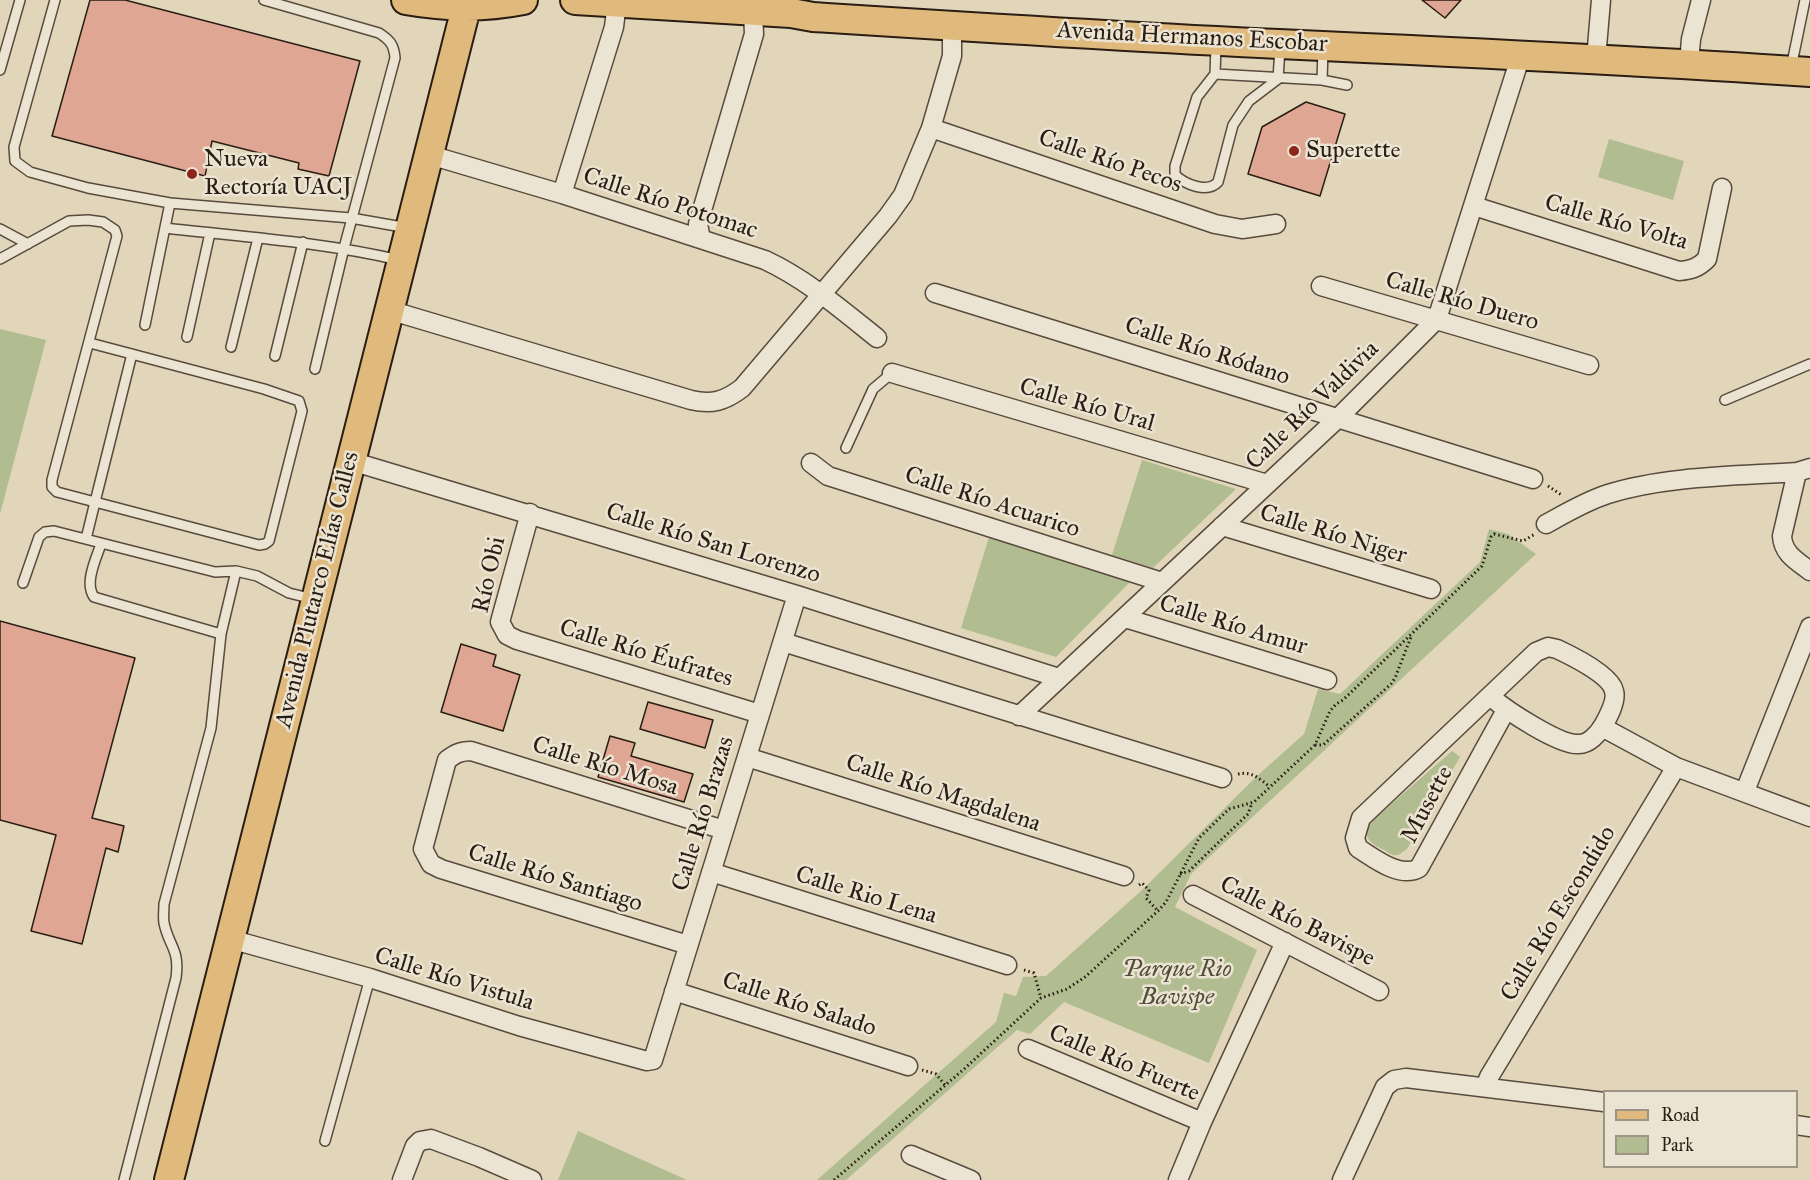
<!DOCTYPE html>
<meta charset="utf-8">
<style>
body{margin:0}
#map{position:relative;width:1810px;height:1180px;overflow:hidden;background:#e1d5ba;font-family:"IM FELL Great Primer",serif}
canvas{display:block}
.legend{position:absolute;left:1603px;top:1090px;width:195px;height:78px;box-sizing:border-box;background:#ece4d2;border:2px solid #9e9486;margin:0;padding:8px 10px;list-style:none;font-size:18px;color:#2a1d13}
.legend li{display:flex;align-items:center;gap:12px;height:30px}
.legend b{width:30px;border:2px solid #9e9486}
</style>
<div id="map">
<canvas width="1810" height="1180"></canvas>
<ul class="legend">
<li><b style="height:8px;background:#e0ba7d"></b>Road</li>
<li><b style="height:16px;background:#b1bd91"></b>Park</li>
</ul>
</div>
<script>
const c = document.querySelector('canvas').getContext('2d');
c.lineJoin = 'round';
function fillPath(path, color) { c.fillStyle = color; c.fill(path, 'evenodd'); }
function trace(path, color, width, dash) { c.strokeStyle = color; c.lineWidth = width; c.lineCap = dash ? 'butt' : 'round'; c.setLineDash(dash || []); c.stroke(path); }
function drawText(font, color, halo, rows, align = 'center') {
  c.font = font + ' "IM FELL Great Primer",serif'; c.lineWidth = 5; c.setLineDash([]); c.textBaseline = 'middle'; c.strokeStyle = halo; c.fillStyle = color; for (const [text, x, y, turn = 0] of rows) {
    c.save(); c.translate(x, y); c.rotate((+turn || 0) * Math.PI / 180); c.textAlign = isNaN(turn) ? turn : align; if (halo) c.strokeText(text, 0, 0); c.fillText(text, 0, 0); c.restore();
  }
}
const green = new Path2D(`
 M 1609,139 L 1684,161 L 1673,200 L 1598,177 Z
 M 0,329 L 46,340 L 0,514 Z
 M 1142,460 L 1236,489 L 1153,568 L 1112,555 Z
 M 1489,529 L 1508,534 L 1536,554 L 1191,874 L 1175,907 L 1257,950 L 1209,1063 L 1064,1002 L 1030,1034 L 1017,1030 L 846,1180 L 817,1180 L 996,1022 L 1004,993 L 1016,996 L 1023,977 L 1046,976 L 1141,891 L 1257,776 L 1304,734 L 1318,689 L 1340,694 L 1480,562 Z
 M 989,537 L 1131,581 L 1056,657 L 961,628 Z
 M 1452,751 L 1460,757 L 1407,849 C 1403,852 1399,856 1393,855 C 1390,854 1387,852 1384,850 C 1368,842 1361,836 1373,820 Z
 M 578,1131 L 687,1180 L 558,1180 Z`);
const building = new Path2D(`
 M 90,0 L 125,0 L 360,61 L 329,176 L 298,169 L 299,163 L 212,141 L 205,176 L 52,136 Z
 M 1422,0 L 1461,0 L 1445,18 Z
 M 1306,102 L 1345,114 L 1320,196 L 1248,174 L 1262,127 Z
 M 0,621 L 135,658 L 92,818 L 124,826 L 118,852 L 106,848 L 82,944 L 31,931 L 56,835 L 0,820 Z
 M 461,644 L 496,655 L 493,666 L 520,675 L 503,731 L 441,712 Z
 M 648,702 L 713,720 L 705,748 L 640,729 Z
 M 610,736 L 635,743 L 631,756 L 693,774 L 684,802 L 598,777 Z`);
const path = new Path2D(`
 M 1548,486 L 1563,496
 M 1315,745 L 1323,745 L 1391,684 L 1395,678 L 1411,637
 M 1238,774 C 1252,771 1260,779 1270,787
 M 1180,874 L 1189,871 L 1248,814 L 1252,803
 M 1139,885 L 1142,883 L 1149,890 L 1146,898 L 1158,911
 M 1024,970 L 1034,973 L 1041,998
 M 922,1070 L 936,1074 L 945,1085
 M 834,1180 L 963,1070 L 1041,998 L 1067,989 L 1085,977 L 1158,911 L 1166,902 L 1199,838 L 1229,809 L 1254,802 L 1315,745 L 1330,711 L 1336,704 L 1343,700 L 1482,566 L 1491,537 L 1494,534 L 1523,541 L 1535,534`);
const lane = new Path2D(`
 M 55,0 L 14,147 L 15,161 L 30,172 L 88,188 L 170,203 L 351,218 L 408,228
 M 264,0 L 379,33 C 390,40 394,45 395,58 L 344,248 L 315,369
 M 1216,46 L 1215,74 L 1197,97 L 1175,166 L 1175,175 C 1185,184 1207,194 1218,182 L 1233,125 L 1249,101 L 1278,79 L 1280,48
 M 1791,68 L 1805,0
 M 0,70 L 20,0
 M 1215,74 L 1322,80 L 1323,50
 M 1322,80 L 1347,85
 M 165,228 C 244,237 322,242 399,260
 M 0,229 L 28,244
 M 0,259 L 69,221 L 88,220 L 103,222 L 115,230 L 117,236 L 52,480 L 52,487 L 57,492 L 95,502 L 86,539
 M 145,325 L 170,203
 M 187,337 L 210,233
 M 90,343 L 264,389 L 299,401 L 302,411 L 269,541 L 265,544 L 259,545 L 95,502 L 132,354
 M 231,347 L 258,238
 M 275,356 L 303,242
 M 1725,400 L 1810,364
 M 846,448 L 873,389 L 892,373
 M 101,544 C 96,559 84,583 94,597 L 221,634
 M 23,583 L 39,537 L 45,532 L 54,531 L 215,572 L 236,571 L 257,576 L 289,593 L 313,599
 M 325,1141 L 370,978
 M 124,1180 L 176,978 C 180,949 169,947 164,923 C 163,917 164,910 164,904 L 211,728 L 221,634 L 236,571`);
const street = new Path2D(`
 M 1596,59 L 1601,0
 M 1689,63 L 1691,39 L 1701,0
 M 931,128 L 1215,224 L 1242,229 L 1276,224
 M 430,155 L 562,194 L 765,260 C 806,279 842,310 877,338
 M 562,194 L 614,27 L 617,2
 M 1474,206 L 1679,271 C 1691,270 1698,268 1707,259 L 1722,188
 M 701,239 L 698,224 L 754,34 L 753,11
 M 1321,286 L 1589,365
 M 935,293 L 1533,479
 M 389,310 L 691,400 C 712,405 725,401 742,388 L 888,216 L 903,195 L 931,128 L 952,56 L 952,26
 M 892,373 L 1267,484
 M 351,461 L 797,595 L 1059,678
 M 811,463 L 828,476 L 1162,582
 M 1797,472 L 1782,536 C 1783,554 1797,561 1810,571
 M 530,513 L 500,622 L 507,635 L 517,640 L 760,714
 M 1546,524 C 1566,513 1586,501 1608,494 C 1665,476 1737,476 1797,472 L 1810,468
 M 1222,526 L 1431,589
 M 1125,618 L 1327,680
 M 783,642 L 1222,778
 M 1491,697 C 1506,710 1560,746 1579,744 C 1589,744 1598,734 1603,726 C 1608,717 1617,701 1614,691 C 1611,675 1572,656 1557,649 L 1548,647 L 1536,652 L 1361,818 L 1355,838 L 1358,848 C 1374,858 1400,879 1419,868 L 1506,710
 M 1019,716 L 1337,419 L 1437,319 L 1521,55
 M 1602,727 L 1676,767 L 1810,817
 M 747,757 L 1124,876
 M 1745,791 L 1810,627
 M 711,872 L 1007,965
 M 1193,895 L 1379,991
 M 230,939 L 370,978 L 519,1026 L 647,1061 L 653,1060 L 797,595
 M 688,945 L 441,869 L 431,864 L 423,849 L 447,760 C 455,754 460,751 471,751 L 724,830
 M 674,991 L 908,1066
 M 1028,1049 L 1202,1122
 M 1485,1087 L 1489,1077 L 1676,767
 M 1796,1125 L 1810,1127
 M 911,1155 L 971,1180
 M 402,1180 L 415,1146 L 420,1141 L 431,1139 L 479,1157 L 532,1180
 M 1178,1180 L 1202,1122 L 1285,942
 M 1342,1180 L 1385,1087 L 1394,1080 L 1406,1078 L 1604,1102`);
const primary = new Path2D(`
 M 406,0 C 445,7 483,8 523,0
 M 575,0 L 791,13 L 813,17 C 969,27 1124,37 1279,44 C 1456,52 1633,60 1810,72
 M 169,1180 L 468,0`);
const markers = [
 [1294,151,6,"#8f2418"],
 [192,174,6,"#8f2418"]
];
const streetNames = [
 ["Avenida Hermanos Escobar",1192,38,3],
 ["Calle Río Pecos",1110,162,19],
 ["Calle Río Potomac",670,204,18],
 ["Calle Río Volta",1616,223,16],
 ["Calle Río Duero",1462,302,16],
 ["Calle Río Ródano",1207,352,18],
 ["Calle Río Ural",1087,406,16],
 ["Calle Río Valdivia",1313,406,-44],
 ["Calle Río Acuarico",992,503,18],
 ["Calle Río Niger",1333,535,17],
 ["Calle Río San Lorenzo",713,544,17],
 ["Río Obi",490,575,-77],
 ["Avenida Plutarco Elías Calles",318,590,-76],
 ["Calle Río Amur",1233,626,17],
 ["Calle Río Éufrates",646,654,17],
 ["Calle Río Mosa",605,767,17],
 ["Calle Río Magdalena",943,794,18],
 ["Musette",1428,805,-62],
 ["Calle Río Brazas",704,814,-73],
 ["Calle Río Santiago",555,879,17],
 ["Calle Rio Lena",866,896,17],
 ["Calle Río Escondido",1559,914,-59],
 ["Calle Río Bavispe",1297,922,27],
 ["Calle Río Vistula",454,980,17],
 ["Calle Río Salado",799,1005,18],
 ["Calle Río Fuerte",1124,1064,23]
];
const poiNames = [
 ["Superette",1306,151],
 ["Nueva",204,160],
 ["Rectoría UACJ",204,188]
];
const parkNames = [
 ["Parque Rio",1177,970],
 ["Bavispe",1177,998]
];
fillPath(green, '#b1bd91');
fillPath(building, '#dfa693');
trace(building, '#2a1d13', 1.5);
trace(lane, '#584b3d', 12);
trace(street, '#584b3d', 21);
trace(primary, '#2a1d13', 32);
trace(path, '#2a1d13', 3, [1.5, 3]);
trace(lane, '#ece4d2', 9);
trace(street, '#ece4d2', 18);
trace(primary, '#e0ba7d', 28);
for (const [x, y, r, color] of markers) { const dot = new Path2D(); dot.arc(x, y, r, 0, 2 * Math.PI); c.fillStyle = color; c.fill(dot); trace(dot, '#ece4d2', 2); }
drawText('24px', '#2a1d13', '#ece4d2', streetNames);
drawText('24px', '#2a1d13', '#ece4d2', poiNames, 'left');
drawText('italic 24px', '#524d39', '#ece4d2', parkNames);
</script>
